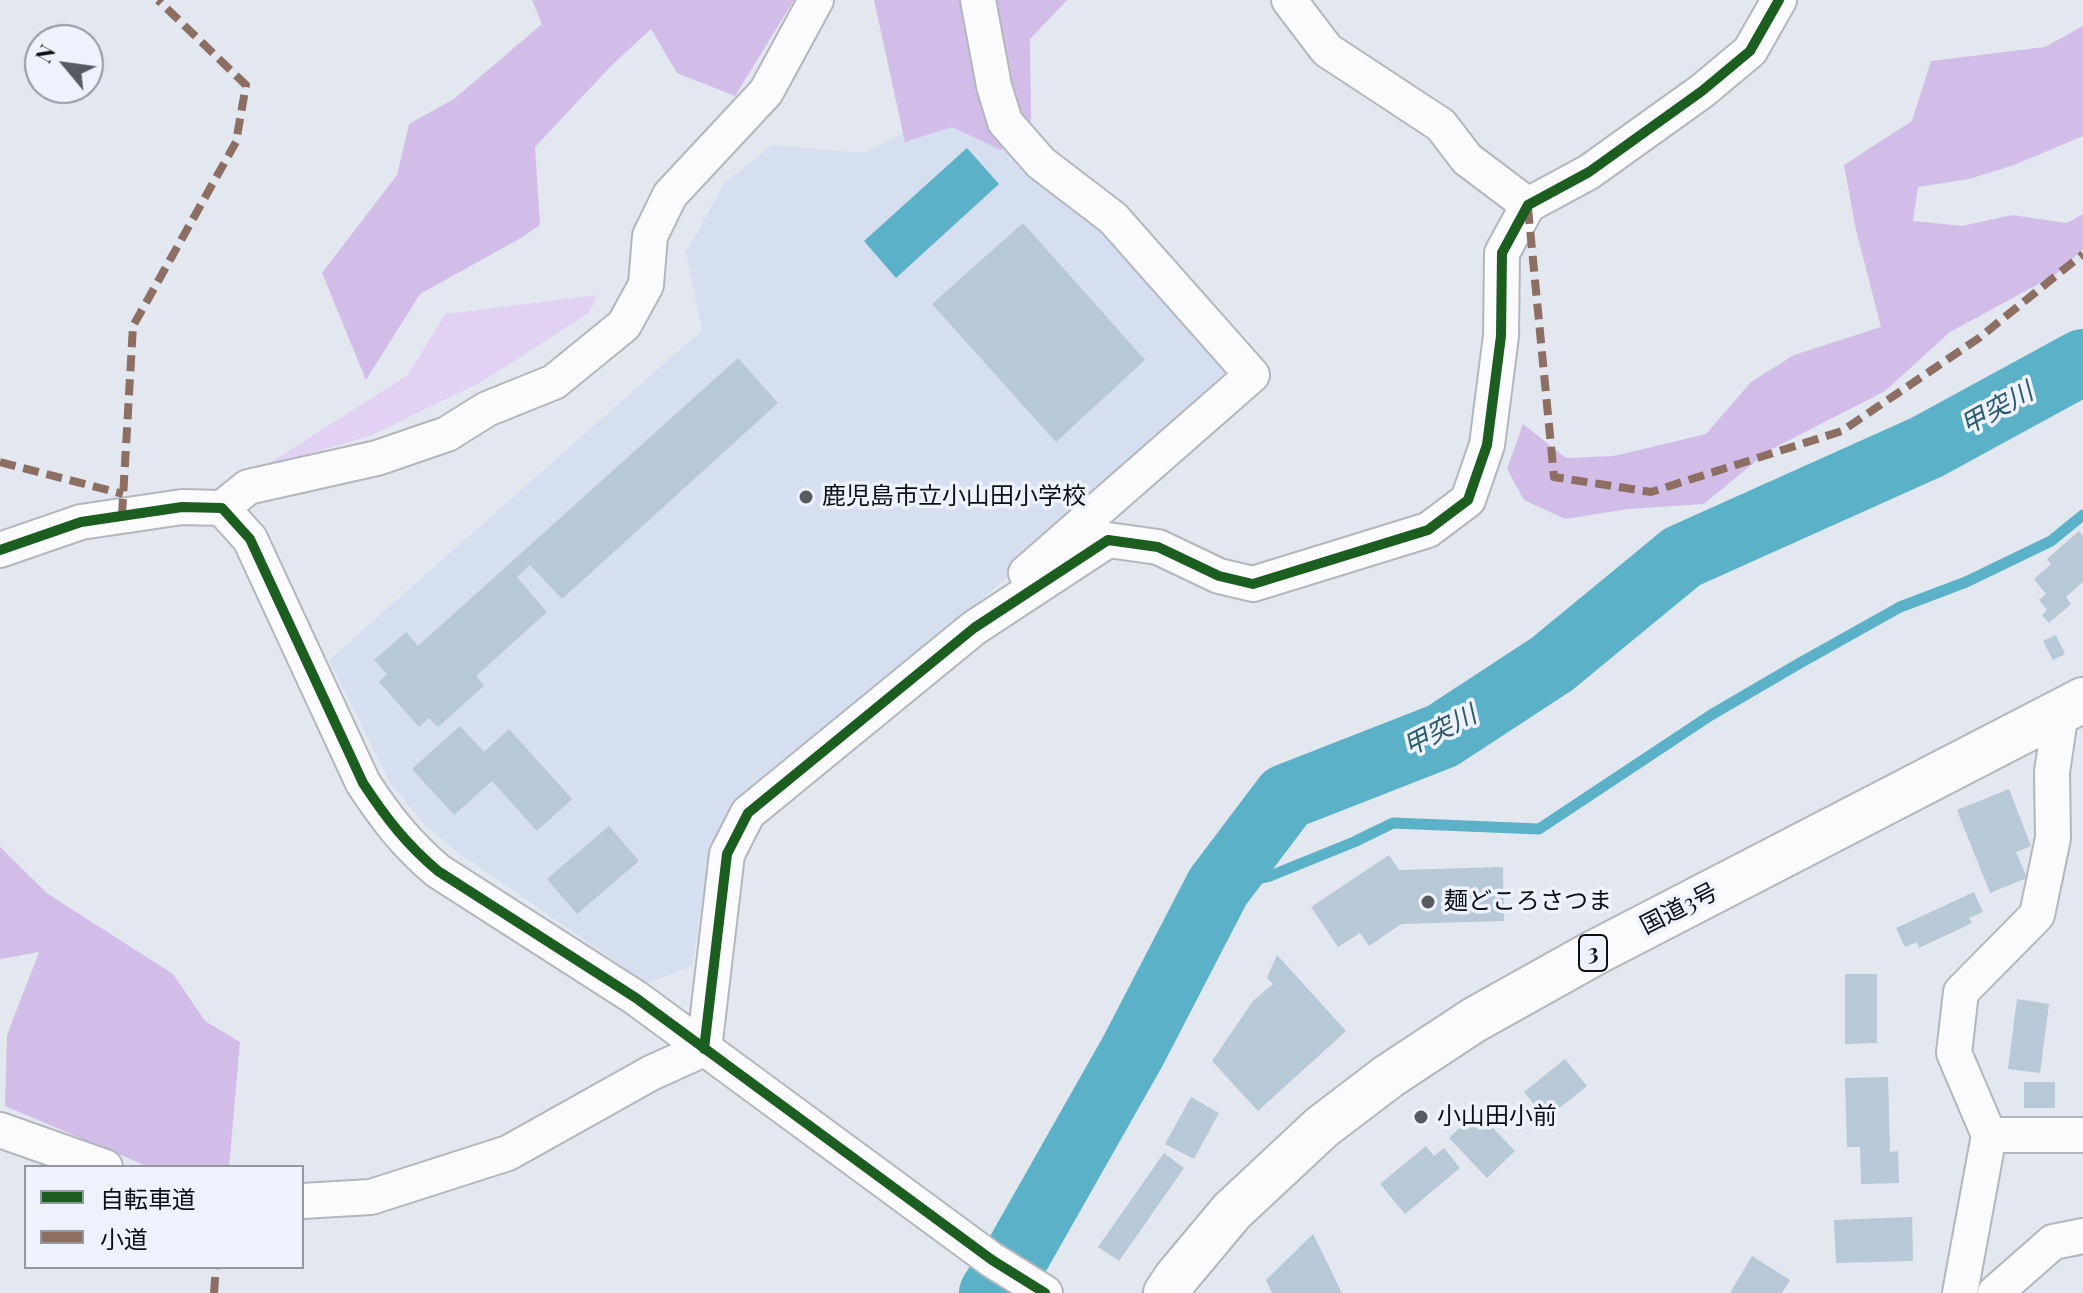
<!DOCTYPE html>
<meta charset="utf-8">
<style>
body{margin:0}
#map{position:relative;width:2083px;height:1293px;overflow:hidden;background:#e2e7f0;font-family:"Playfair Display","Noto Sans JP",serif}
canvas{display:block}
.legend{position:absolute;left:24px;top:1165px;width:280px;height:104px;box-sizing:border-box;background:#edf2fd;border:2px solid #9397a0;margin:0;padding:10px 14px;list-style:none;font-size:24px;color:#0c0f14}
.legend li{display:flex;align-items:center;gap:16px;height:40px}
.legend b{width:40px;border:2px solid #9397a0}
.north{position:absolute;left:24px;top:24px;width:80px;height:80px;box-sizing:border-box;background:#edf2fd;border:2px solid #9397a0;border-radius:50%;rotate:299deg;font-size:22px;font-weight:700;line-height:32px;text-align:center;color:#0c0f14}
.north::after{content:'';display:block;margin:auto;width:28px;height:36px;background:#575b61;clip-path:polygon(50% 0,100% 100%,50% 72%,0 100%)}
</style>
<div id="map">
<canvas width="2083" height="1293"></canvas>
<ul class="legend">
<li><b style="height:10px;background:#1b5e20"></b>自転車道</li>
<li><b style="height:10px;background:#8d6e63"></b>小道</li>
</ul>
<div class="north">N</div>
</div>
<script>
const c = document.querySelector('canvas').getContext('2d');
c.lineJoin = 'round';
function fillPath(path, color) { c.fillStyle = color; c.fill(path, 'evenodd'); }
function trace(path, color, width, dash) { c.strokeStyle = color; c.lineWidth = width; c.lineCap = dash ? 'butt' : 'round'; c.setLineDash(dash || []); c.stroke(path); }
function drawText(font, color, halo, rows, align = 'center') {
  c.font = font + ' "Playfair Display","Noto Sans JP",serif'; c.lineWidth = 7; c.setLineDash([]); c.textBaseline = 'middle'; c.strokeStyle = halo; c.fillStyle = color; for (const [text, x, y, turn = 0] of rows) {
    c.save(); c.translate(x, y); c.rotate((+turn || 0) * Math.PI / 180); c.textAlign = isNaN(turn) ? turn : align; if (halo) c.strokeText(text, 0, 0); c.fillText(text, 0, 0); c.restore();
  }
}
const built = new Path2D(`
 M 979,96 L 1099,219 L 1240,374 L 957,621 L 734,804 L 711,847 L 692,966 L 647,983 L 460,854 L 425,825 L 391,784 L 329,660 L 702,330 L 686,253 L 724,184 L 772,145 L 864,153 Z`);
const green = new Path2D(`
 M 597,295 L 589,313 L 483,381 L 372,435 L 262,468 L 408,375 L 445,314 Z`);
const forest = new Path2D(`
 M 532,0 L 794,0 L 735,96 L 677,73 L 651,29 L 612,65 L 535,147 L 540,225 L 519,239 L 420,294 L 366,380 L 322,273 L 397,175 L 409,124 L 454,99 L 542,24 Z
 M 874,0 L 1067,0 L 1030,39 L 1031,121 L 1001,150 L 952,127 L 905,142 Z
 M 2083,26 L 2083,136 L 2014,165 L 1969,179 L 1918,187 L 1913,221 L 1962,226 L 2012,215 L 2067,223 L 2083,214 L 2083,249 L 2055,275 L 1950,332 L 1885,391 L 1768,451 L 1704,504 L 1628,509 L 1565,519 L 1524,500 L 1507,469 L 1523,424 L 1566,458 L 1614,456 L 1706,434 L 1751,382 L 1794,355 L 1881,327 L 1856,230 L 1844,165 L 1912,121 L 1931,61 L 2045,47 Z
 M 0,847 L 48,894 L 173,974 L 205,1021 L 240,1042 L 229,1167 L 149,1167 L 5,1106 L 7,1035 L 39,952 L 0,959 Z`);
const water = new Path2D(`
 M 967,148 L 999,184 L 896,278 L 864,241 Z`);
const stream = new Path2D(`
 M 1218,887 L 1270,876 L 1354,842 L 1393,823 L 1539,829 L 1711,715 L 1800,663 L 1900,607 L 1966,582 L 2051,541 L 2083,515`);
const river = new Path2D(`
 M 992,1293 L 1019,1252 L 1133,1051 L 1218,887 L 1286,797 L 1442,736 L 1552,664 L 1682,557 L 1927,447 L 2083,362`);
const building = new Path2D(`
 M 1023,223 L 1145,360 L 1056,442 L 932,304 Z
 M 738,358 L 778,403 L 562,599 L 530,565 L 517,577 L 547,612 L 476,676 L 484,686 L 438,727 L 429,718 L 419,727 L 379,682 L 387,674 L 374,660 L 406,632 L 418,646 Z
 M 2079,531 L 2083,536 L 2083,582 L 2066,597 L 2071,604 L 2049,623 L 2042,615 L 2047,610 L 2039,600 L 2046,594 L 2034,579 L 2051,564 L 2047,559 Z
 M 2056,635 L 2065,654 L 2053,660 L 2043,641 Z
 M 460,726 L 484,752 L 509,729 L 572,799 L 537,831 L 492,781 L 454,815 L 412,769 Z
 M 2009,789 L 2031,846 L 2016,852 L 2027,878 L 1990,893 L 1957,810 Z
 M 609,826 L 639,861 L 577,914 L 547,879 Z
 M 1389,855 L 1399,870 L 1503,867 L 1504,921 L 1401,924 L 1369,946 L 1360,933 L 1338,947 L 1311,907 Z
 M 1974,892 L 1983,912 L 1969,918 L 1972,923 L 1919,948 L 1917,942 L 1905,947 L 1896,928 Z
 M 1277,955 L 1346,1031 L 1258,1111 L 1212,1061 L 1253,1001 L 1273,984 L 1267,978 Z
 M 1845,974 L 1877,974 L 1877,1043 L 1845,1044 Z
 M 2017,999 L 2049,1004 L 2040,1073 L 2008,1069 Z
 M 1565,1059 L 1587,1086 L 1546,1119 L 1524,1092 Z
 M 1888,1077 L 1890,1152 L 1898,1151 L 1899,1183 L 1861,1184 L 1860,1147 L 1847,1147 L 1845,1078 Z
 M 2024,1082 L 2055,1082 L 2055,1108 L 2024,1108 Z
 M 1191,1097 L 1219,1113 L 1194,1159 L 1165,1144 Z
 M 1477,1111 L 1515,1151 L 1487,1178 L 1449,1138 Z
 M 1426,1146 L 1434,1156 L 1444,1148 L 1460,1168 L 1405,1214 L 1380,1184 Z
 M 1164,1153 L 1184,1168 L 1119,1261 L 1098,1247 Z
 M 1912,1217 L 1913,1261 L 1836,1263 L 1834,1220 Z
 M 1313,1234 L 1342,1293 L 1272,1293 L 1266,1280 Z
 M 1752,1256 L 1790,1280 L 1782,1293 L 1730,1293 Z`);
const street = new Path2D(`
 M 978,0 L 994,86 L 1005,122 L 1041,163 L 1113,218 L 1252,375 L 1026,573
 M 1289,0 L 1327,50 L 1441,125 L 1467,159 L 1528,205
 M 222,508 L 248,487 L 377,458 L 447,434 L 487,409 L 554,382 L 624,325 L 646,285 L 650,236 L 670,195 L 766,92 L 816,0
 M 0,550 L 81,522 L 182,507 L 222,508 L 250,539 L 363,783 C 386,818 406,844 438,871 L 636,998 L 992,1260 L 1045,1293
 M 704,1049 L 727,854 L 748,813 L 974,628 L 1108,540 L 1158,547 L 1219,576 L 1253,584 L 1428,530 L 1468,500 L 1487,445 L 1501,336 L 1502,253 L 1528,205 L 1589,172 L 1702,91 L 1750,51 L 1779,0
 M 0,1130 L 105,1167
 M 1989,1135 L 2083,1135
 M 302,1201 L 371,1197 L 508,1153 L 651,1073 L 704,1049
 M 1960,1293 L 1989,1135 L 1954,1053 L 1961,992 L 2037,915 L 2053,838 L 2052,772 L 2061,711
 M 1995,1293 L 2053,1242 L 2083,1236`);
const highway = new Path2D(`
 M 1166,1293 L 1176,1278 L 1232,1211 L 1322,1127 L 1389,1076 L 1474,1020 L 1594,953 L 2083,700`);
const quiet = new Path2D(`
 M 1528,208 L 1554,477 L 1651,492 L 1842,431 L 1979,338 L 2083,254
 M 0,462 L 123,494
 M 122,515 L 133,326 L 236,142 L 246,85 L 158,0
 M 214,1293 L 216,1267`);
const cycleway = new Path2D(`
 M 0,550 L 81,522 L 182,507 L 222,508 L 250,539 L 363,783 C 386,818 406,844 438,871 L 636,998 L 992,1260 L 1045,1293
 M 704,1049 L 727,854 L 748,813 L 974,628 L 1108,540 L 1158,547 L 1219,576 L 1253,584 L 1428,530 L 1468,500 L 1487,445 L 1501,336 L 1502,253 L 1528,205 L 1589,172 L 1702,91 L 1750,51 L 1779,0`);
const markers = [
 [806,497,8,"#575b61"],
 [1428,902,8,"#575b61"],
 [1421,1117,8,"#575b61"]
];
const shields = [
 [1593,953,28]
];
const shieldNames = [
 ["3",1593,953]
];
const poiNames = [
 ["鹿児島市立小山田小学校",822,497],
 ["麺どころさつま",1444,902],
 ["小山田小前",1437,1117]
];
const streetNames = [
 ["国道3号",1679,909,-27]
];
const waterNames = [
 ["甲突川",1997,409,-29],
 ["甲突川",1440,731,-27]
];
fillPath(built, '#d6dff0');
fillPath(green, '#e1d2f4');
fillPath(forest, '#d2bde8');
fillPath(water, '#5ab1c8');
trace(stream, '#5ab1c8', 11);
trace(river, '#5ab1c8', 66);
fillPath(building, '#b7c8d6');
trace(street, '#b2b6bd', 38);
trace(highway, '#b2b6bd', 48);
trace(street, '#fbfbfd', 34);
trace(highway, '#fbfbfd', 44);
trace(quiet, '#8d6e63', 8, [16, 8]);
trace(cycleway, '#1b5e20', 10);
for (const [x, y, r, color] of markers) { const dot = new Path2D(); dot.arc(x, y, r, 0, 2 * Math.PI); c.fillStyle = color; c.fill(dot); trace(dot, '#edf2fd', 3); }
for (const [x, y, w] of shields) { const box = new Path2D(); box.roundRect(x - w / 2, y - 18, w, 36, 6); c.fillStyle = '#edf2fd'; c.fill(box); trace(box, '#0c0f14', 2); }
drawText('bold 22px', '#0c0f14', null, shieldNames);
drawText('24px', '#0c0f14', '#edf2fd', poiNames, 'left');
drawText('24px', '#0c0f14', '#edf2fd', streetNames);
drawText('italic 26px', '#2d5c69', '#edf2fd', waterNames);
</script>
